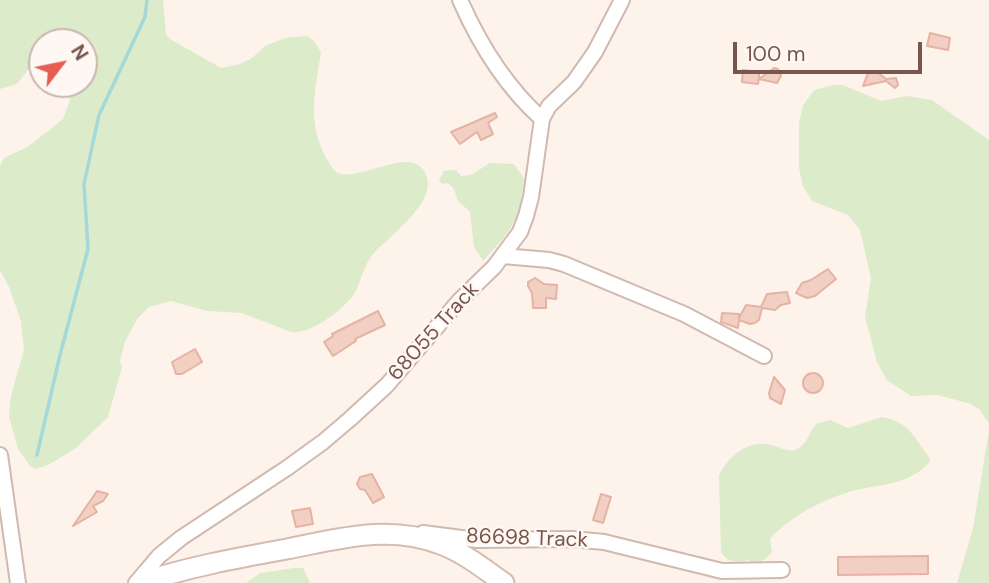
<!DOCTYPE html>
<style>
body{margin:0}
#map{position:relative;width:989px;height:583px;overflow:hidden;background:#fdf3eb;font-family:"DM Sans",sans-serif}
canvas{display:block}
.north{position:absolute;left:28px;top:28px;width:70px;height:70px;box-sizing:border-box;background:#fff8f2;border:2px solid #c9b7b0;border-radius:50%;rotate:58deg;font-size:19px;font-weight:700;line-height:28px;text-align:center;color:#79564d}
.north::after{content:'';display:block;margin:auto;width:24px;height:32px;background:#e55e52;clip-path:polygon(50% 0,100% 100%,50% 72%,0 100%)}
.scale{position:absolute;left:733px;top:42px;width:189px;height:32px;box-sizing:border-box;border:4px solid #79564d;border-top:0;padding-left:9px;font-size:21px;line-height:24px;white-space:nowrap;color:#79564d;-webkit-text-stroke:5px #fff8f2;paint-order:stroke}
</style>
<div id="map">
<canvas width="989" height="583"></canvas>
<div class="north">N</div>
<div class="scale">100 m</div>
</div>
<script>
const c = document.querySelector('canvas').getContext('2d');
c.lineJoin = 'round';
function fillPath(path, color) { c.fillStyle = color; c.fill(path, 'evenodd'); }
function trace(path, color, width, dash) { c.strokeStyle = color; c.lineWidth = width; c.lineCap = dash ? 'butt' : 'round'; c.setLineDash(dash || []); c.stroke(path); }
function drawText(font, color, halo, rows, align = 'center') {
  c.font = font + ' "DM Sans",sans-serif'; c.lineWidth = 5; c.setLineDash([]); c.textBaseline = 'middle'; c.strokeStyle = halo; c.fillStyle = color; for (const [text, x, y, turn = 0] of rows) {
    c.save(); c.translate(x, y); c.rotate((+turn || 0) * Math.PI / 180); c.textAlign = isNaN(turn) ? turn : align; if (halo) c.strokeText(text, 0, 0); c.fillText(text, 0, 0); c.restore();
  }
}
const green = new Path2D(`
 M 0,0 L 163,0 L 166,34 L 170,39 L 221,68 L 240,64 L 252,58 L 265,46 L 285,38 L 307,36 L 314,41 L 321,52 C 315,92 306,123 328,161 C 331,165 333,171 338,173 C 360,182 409,146 424,171 C 443,201 385,238 371,257 C 364,266 361,280 356,291 C 346,308 311,335 291,332 L 242,313 L 207,311 L 171,301 L 149,307 L 137,319 L 125,342 L 120,361 L 122,367 L 108,417 L 76,448 L 48,465 L 36,469 L 30,466 L 18,449 L 9,417 L 11,396 L 24,350 L 21,321 L 9,287 L 0,270 L 0,166 L 4,158 L 29,146 L 63,119 L 70,101 L 67,84 L 84,84 L 84,42 L 42,42 L 42,61 L 27,71 L 17,84 L 0,89 Z
 M 834,85 L 843,85 L 881,101 L 907,96 L 932,100 L 989,140 L 989,424 L 980,410 L 971,404 L 938,395 L 911,396 L 887,380 L 877,362 L 865,317 L 871,278 L 860,230 L 848,215 L 812,201 L 803,186 L 799,168 L 799,123 L 803,105 L 814,90 Z
 M 490,163 L 514,164 L 524,179 C 519,223 512,229 483,261 L 474,247 L 470,212 L 458,201 L 454,189 L 448,183 L 442,184 L 439,180 L 444,171 L 456,170 L 461,176 L 471,175 Z
 M 882,417 C 908,421 914,437 929,457 L 930,461 C 911,486 876,484 849,492 C 820,501 796,514 773,535 L 770,539 L 772,552 L 766,559 L 754,564 L 749,560 C 736,562 729,564 721,552 L 719,475 C 729,456 748,439 771,445 C 779,447 789,453 797,449 C 807,445 809,432 816,424 L 830,420 L 848,428 Z
 M 989,430 L 989,583 L 957,583 L 973,528 Z
 M 294,568 L 303,568 L 310,583 L 246,583 L 260,573 Z`);
const stream = new Path2D(`
 M 37,455 L 60,355 L 88,249 L 84,184 L 99,115 L 145,17 L 147,0`);
const building = new Path2D(`
 M 930,33 L 950,38 L 948,50 L 927,46 Z
 M 774,68 L 778,69 L 781,76 L 777,83 L 759,79 L 758,84 L 742,82 L 743,70 L 759,72 L 759,79 Z
 M 876,71 L 886,79 L 896,78 L 898,85 L 895,88 L 886,81 L 863,86 L 868,73 Z
 M 495,113 L 497,117 L 488,123 L 493,134 L 481,140 L 477,132 L 460,144 L 451,132 Z
 M 828,269 L 836,279 L 815,296 L 807,298 L 796,293 L 802,283 L 811,280 Z
 M 535,278 L 544,284 L 557,285 L 556,299 L 546,298 L 546,308 L 533,308 L 532,293 L 528,286 L 528,282 Z
 M 787,292 L 790,303 L 781,305 L 775,310 L 762,308 L 759,320 L 755,323 L 750,324 L 739,320 L 738,328 L 721,322 L 722,313 L 739,314 L 739,318 L 746,305 L 761,307 L 767,294 Z
 M 378,311 L 385,325 L 355,339 L 356,341 L 333,356 L 324,342 L 333,336 L 332,334 Z
 M 195,349 L 202,362 L 182,374 L 176,374 L 172,362 Z
 M803 383a10 10 0 1 1 20 0a10 10 0 1 1-20 0Z
 M 774,377 L 785,390 L 781,404 L 770,398 L 769,393 Z
 M 372,474 L 384,497 L 373,503 L 365,490 L 360,489 L 357,484 L 360,477 Z
 M 97,491 L 108,494 L 103,501 L 93,506 L 97,512 L 73,526 Z
 M 601,494 L 611,497 L 603,523 L 593,520 Z
 M 310,508 L 313,524 L 296,527 L 292,511 Z
 M 928,556 L 928,574 L 838,575 L 838,557 Z`);
const street = new Path2D(`
 M 460,0 C 479,43 506,87 542,119
 M 503,256 L 549,260 L 564,264 L 684,314 L 764,356
 M 0,455 L 18,583
 M 423,533 L 477,540 L 572,539 L 604,542 L 722,571 L 782,570
 M 136,583 L 159,556 L 181,538 L 287,468 L 323,442 L 350,419 L 387,385 L 459,301 L 494,267 L 520,232 L 526,216 L 531,197 L 542,119 L 549,106 L 574,82 L 595,52 L 622,0`);
const secondary = new Path2D(`
 M 140,583 C 188,567 237,558 287,549 C 338,539 389,524 440,544 C 463,552 484,569 504,583`);
const streetNames = [
 ["68055 Track",434,332,-48],
 ["86698 Track",527,539,2]
];
fillPath(green, '#dcebc9');
trace(stream, '#a5d8d9', 3.5);
fillPath(building, '#f2cfc3');
trace(building, '#e5b3a3', 2);
trace(street, '#d0b9b0', 18);
trace(secondary, '#d5bbb0', 23);
trace(street, '#fff', 14);
trace(secondary, '#fff', 19);
drawText('21px', '#79564d', '#fff8f2', streetNames);
</script>
